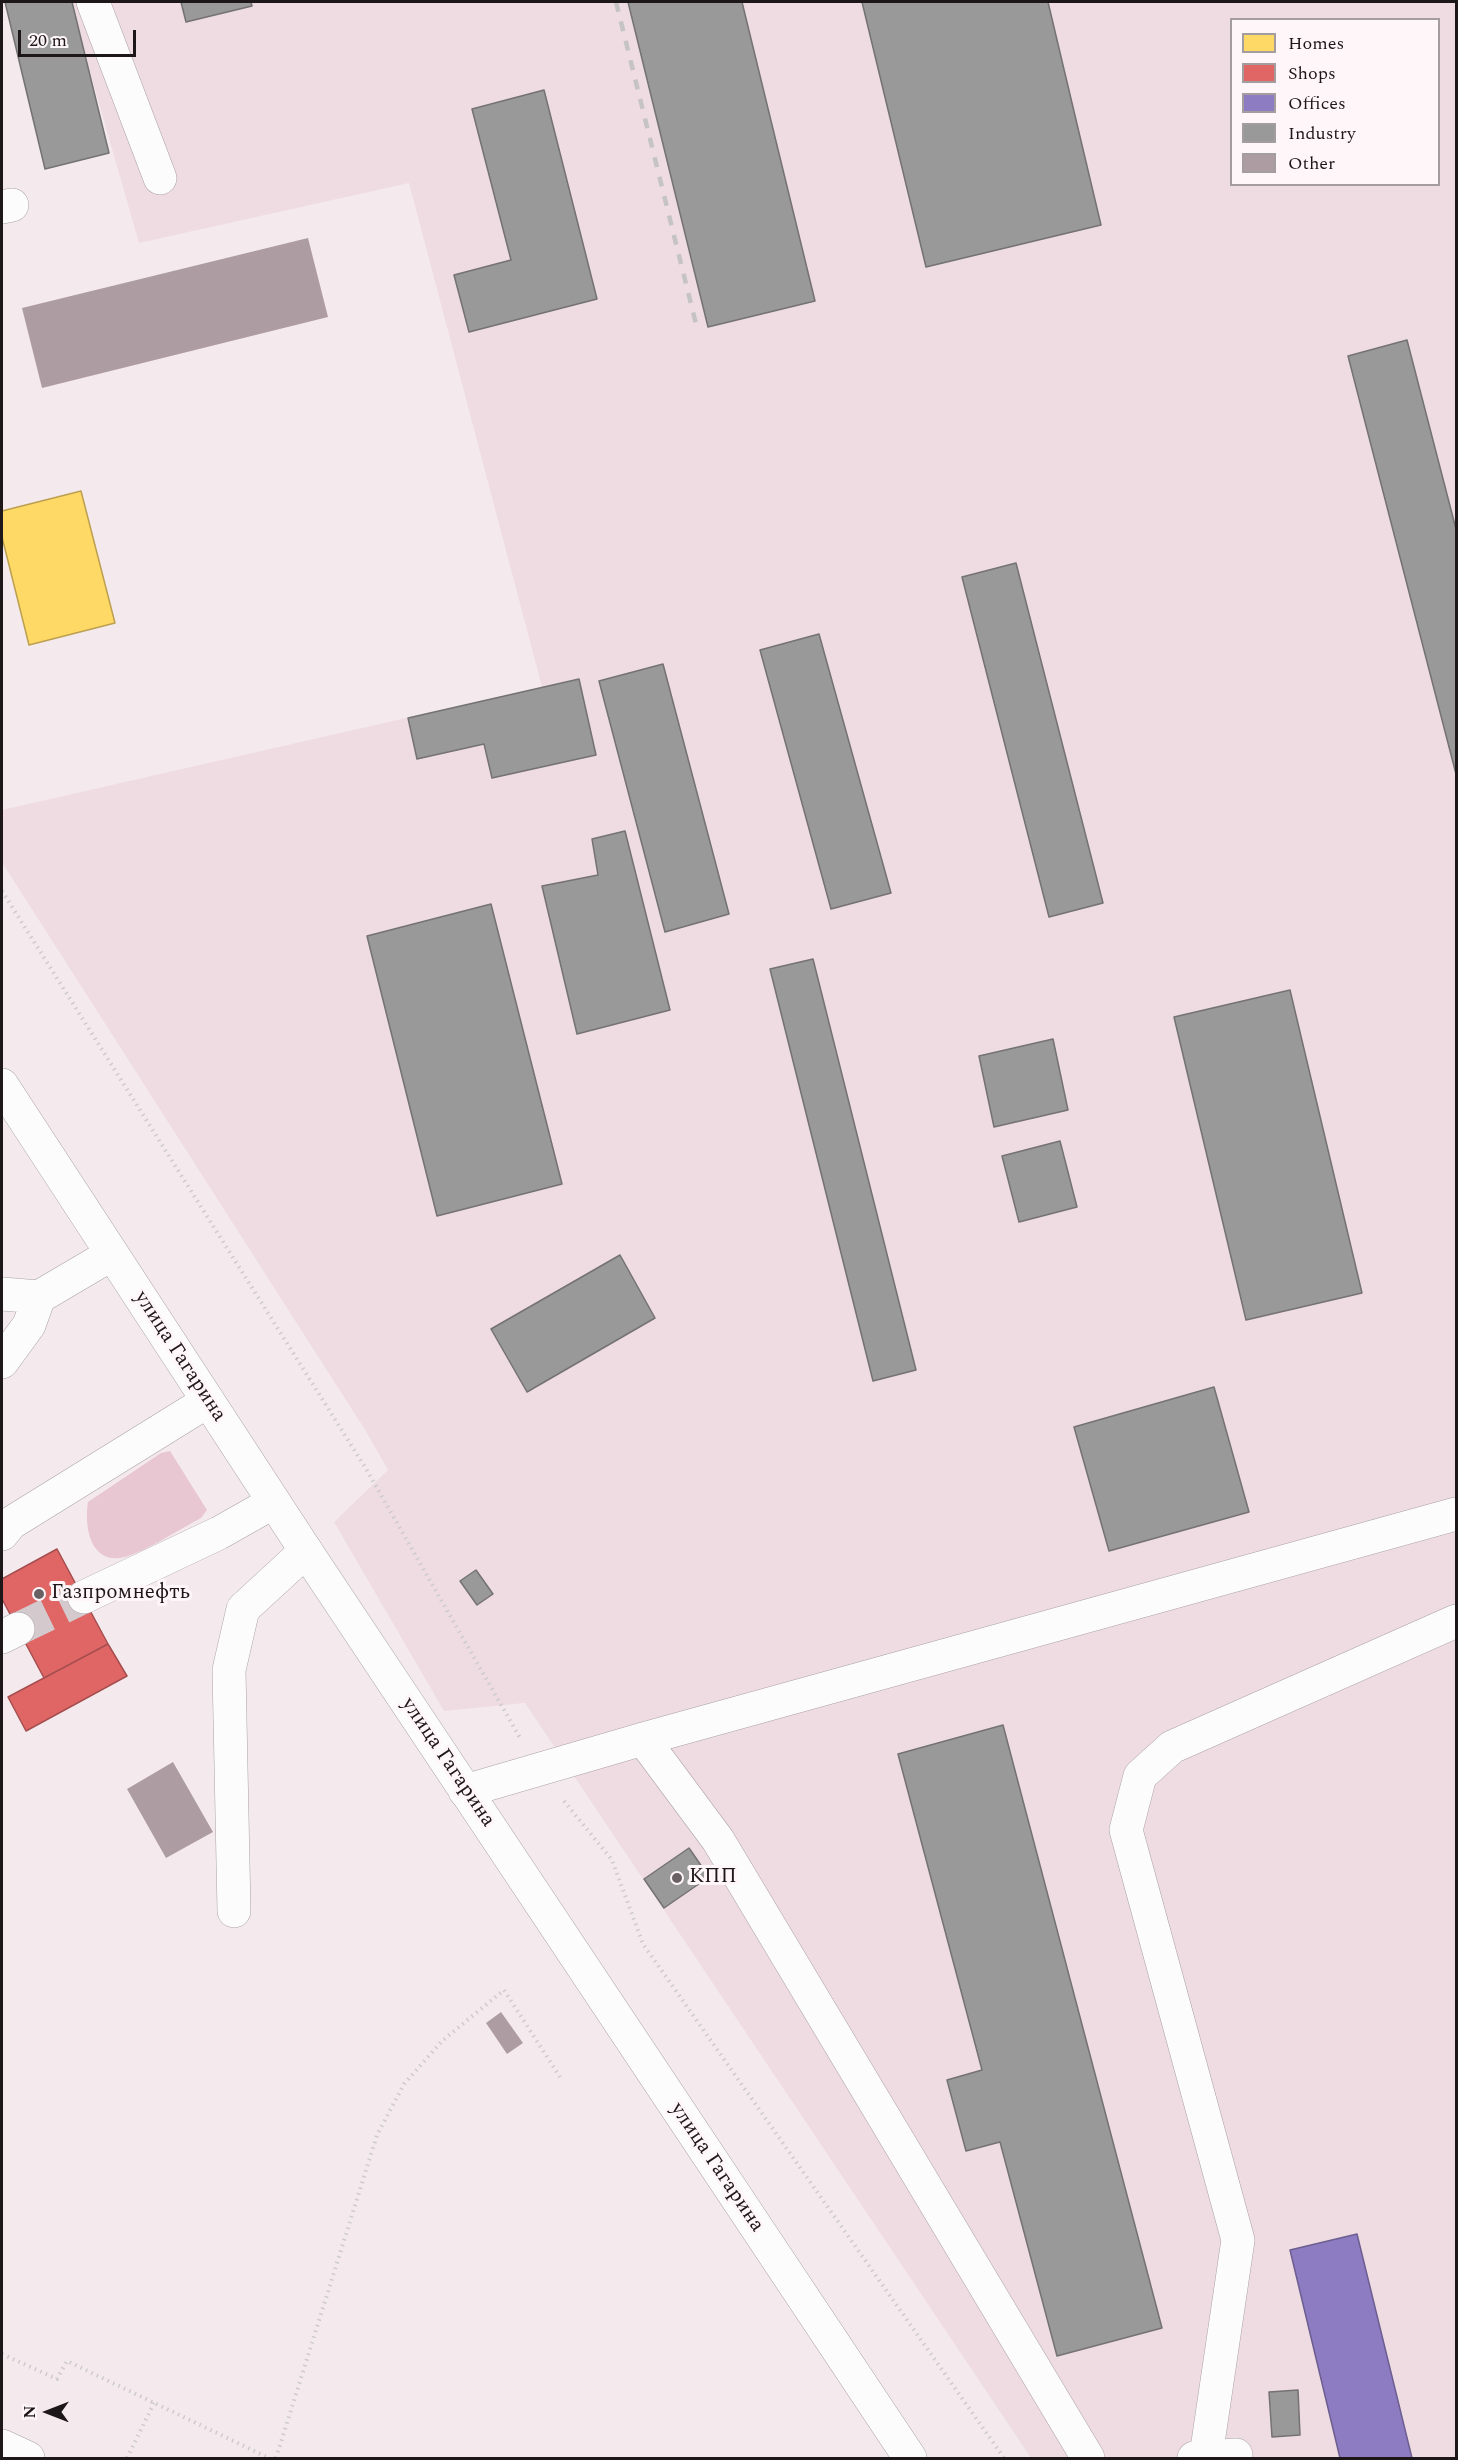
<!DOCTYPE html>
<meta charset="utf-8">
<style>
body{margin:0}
#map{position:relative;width:1458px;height:2460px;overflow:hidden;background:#f4eaed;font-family:Spectral,serif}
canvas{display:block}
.frame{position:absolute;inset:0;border:3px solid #1e171a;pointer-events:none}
.legend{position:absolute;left:1230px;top:18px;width:210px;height:168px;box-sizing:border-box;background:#fef6f8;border:2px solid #a49d9f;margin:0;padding:8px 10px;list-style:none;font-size:18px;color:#1e171a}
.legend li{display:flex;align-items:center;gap:12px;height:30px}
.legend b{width:30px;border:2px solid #a49d9f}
.north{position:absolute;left:18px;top:2382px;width:60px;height:60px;-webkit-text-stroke:4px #fef6f8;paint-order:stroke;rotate:270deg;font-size:16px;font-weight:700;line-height:24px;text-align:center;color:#1e171a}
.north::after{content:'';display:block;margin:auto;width:21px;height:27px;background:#1e171a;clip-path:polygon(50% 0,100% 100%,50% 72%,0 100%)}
.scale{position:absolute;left:18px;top:30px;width:118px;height:27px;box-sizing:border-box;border:3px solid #1e171a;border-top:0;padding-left:8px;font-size:18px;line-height:21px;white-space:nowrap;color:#1e171a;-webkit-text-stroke:4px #fef6f8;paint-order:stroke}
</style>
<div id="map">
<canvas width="1458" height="2460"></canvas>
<div class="frame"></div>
<ul class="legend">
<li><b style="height:16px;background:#ffd966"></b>Homes</li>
<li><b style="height:16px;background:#e06666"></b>Shops</li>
<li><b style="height:16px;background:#8e7cc3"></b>Offices</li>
<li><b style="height:16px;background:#999"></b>Industry</li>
<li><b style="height:16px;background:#ae9ca3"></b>Other</li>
</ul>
<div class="north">N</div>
<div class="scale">20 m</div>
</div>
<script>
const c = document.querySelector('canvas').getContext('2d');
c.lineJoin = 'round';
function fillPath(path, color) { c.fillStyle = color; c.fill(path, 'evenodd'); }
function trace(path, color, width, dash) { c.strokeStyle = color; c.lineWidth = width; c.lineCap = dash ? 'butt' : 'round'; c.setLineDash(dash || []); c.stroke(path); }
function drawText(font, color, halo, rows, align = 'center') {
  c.font = font + ' Spectral,serif'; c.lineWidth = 6; c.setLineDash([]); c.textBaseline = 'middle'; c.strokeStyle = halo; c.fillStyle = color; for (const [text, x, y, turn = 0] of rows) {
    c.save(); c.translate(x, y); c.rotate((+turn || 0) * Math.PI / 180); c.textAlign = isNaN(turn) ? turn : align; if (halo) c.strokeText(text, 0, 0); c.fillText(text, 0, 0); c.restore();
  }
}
const built = new Path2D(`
 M 70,2 L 1456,2 L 1456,2458 L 1031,2458 L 525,1703 L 444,1711 L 334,1522 L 388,1470 L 367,1433 L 3,864 L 2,810 L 542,687 L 409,183 L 139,243 ZM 1232,20 L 1438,20 L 1438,184 L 1232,184 Z`);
const green = new Path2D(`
 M 170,1451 L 207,1510 L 201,1518 C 180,1529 146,1551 125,1557 C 90,1566 84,1526 88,1502 L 161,1453 Z`);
const homes = new Path2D(`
 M 81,491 L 115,623 L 29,645 L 2,537 L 2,511 Z`);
const shops = new Path2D(`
 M 57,1549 L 108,1644 L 44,1678 L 2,1599 L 2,1579 Z
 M 108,1644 L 127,1676 L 26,1731 L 8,1697 Z`);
const offices = new Path2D(`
 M 1357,2234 L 1412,2458 L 1340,2458 L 1290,2250 Z`);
const industry = new Path2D(`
 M 5,2 L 72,2 L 109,153 L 45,169 Z
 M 181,2 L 251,2 L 252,6 L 186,22 Z
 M 628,2 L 742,2 L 815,301 L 708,327 Z
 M 862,2 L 1048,2 L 1101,225 L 926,267 Z
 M 544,90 L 597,299 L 469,332 L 454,275 L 511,260 L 472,109 Z
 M 1407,340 L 1456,529 L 1456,774 L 1348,356 Z
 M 1016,563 L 1103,903 L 1049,917 L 962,577 Z
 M 819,634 L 891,893 L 831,909 L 760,650 Z
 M 663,664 L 729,914 L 665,932 L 599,681 Z
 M 579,679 L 596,755 L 492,778 L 484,744 L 417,759 L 408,718 Z
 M 625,831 L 670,1010 L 577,1034 L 542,886 L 598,875 L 592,839 Z
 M 491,904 L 562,1184 L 437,1216 L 367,936 Z
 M 813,959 L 916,1370 L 873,1381 L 770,969 Z
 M 1290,990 L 1362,1293 L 1246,1320 L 1174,1017 Z
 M 1053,1039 L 1068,1110 L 994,1127 L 979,1056 Z
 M 1060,1141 L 1077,1207 L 1019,1222 L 1002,1156 Z
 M 620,1255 L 655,1318 L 527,1392 L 491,1329 Z
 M 1214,1387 L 1249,1512 L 1109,1551 L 1074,1427 Z
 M 476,1570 L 493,1594 L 477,1605 L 460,1581 Z
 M 1003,1725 L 1162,2328 L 1057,2356 L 1000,2142 L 966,2151 L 947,2080 L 982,2070 L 898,1754 Z
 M 689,1848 L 709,1877 L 664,1908 L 644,1879 Z
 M 1298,2390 L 1300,2435 L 1272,2437 L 1269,2392 Z`);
const building = new Path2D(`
 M 308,238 L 328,317 L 42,388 L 22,308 Z
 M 173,1762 L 213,1832 L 166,1858 L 127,1789 Z
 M 501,2012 L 523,2043 L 507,2054 L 486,2023 Z`);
const minorTunnel = new Path2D(`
 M 18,1629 L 84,1597`);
const path = new Path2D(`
 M 2,891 L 365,1467 L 520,1738
 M 564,1801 L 612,1860 L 643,1944 L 1004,2458
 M 2,2354 L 57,2379 L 67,2361 L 269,2458
 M 127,2458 L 154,2403
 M 276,2458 L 377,2135 L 404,2084 L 442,2041 L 504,1990 L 560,2077`);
const minor = new Path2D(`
 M 93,2 L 160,178
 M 2,207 L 12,205
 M 2,1294 L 39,1297 L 112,1254
 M 2,1362 L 29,1325 L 39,1297
 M 2,1534 L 11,1523 L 208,1401
 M 84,1597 L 219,1533 L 274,1502
 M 2,1637 L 18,1629
 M 643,1739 L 718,1840 L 1088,2458
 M 465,1791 L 643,1739 L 1456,1514
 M 234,1911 L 229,1670 L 243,1609 L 306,1551
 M 1206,2456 L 1238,2240 L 1126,1830 L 1140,1776 L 1172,1747 L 1456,1621
 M 1194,2458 L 1236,2455`);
const major = new Path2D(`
 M 2,1085 L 306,1551 L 910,2458`);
const highway = new Path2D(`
 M 2,2446 L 28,2458`);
const rail = new Path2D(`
 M 616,2 L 697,328`);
const markers = [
 [39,1594,6,"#696164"],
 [677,1878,6,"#696164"]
];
const streetNames = [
 ["улица Гагарина",179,1357,57],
 ["улица Гагарина",447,1763,56],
 ["улица Гагарина",716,2168,56]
];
const poiNames = [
 ["Газпромнефть",51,1594],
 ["КПП",689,1878]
];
fillPath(built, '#efdce2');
fillPath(green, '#e8c6d2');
fillPath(homes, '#ffd966');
trace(homes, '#bc9f4f', 1.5);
fillPath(shops, '#e06666');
trace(shops, '#a64e4f', 1.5);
fillPath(offices, '#8e7cc3');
trace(offices, '#6c5e90', 1.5);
fillPath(industry, '#999');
trace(industry, '#747273', 1.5);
fillPath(building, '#ae9ca3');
trace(minorTunnel, '#d4cacd', 33, [33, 16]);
trace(minor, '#aaa2a5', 34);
trace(major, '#aaa2a5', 34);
trace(highway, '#aaa2a5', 34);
trace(path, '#cecbcc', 4, [1.5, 4.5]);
trace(minor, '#fdfcfc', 33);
trace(major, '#fdfcfc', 33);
trace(highway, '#fdfcfc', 33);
trace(rail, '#c5c3c3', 4.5, [10, 10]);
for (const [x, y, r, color] of markers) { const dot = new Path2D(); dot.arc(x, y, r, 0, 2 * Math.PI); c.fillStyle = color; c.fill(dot); trace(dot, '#fef6f8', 2); }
drawText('21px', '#1e171a', '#fef6f8', streetNames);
drawText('21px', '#1e171a', '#fef6f8', poiNames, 'left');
</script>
